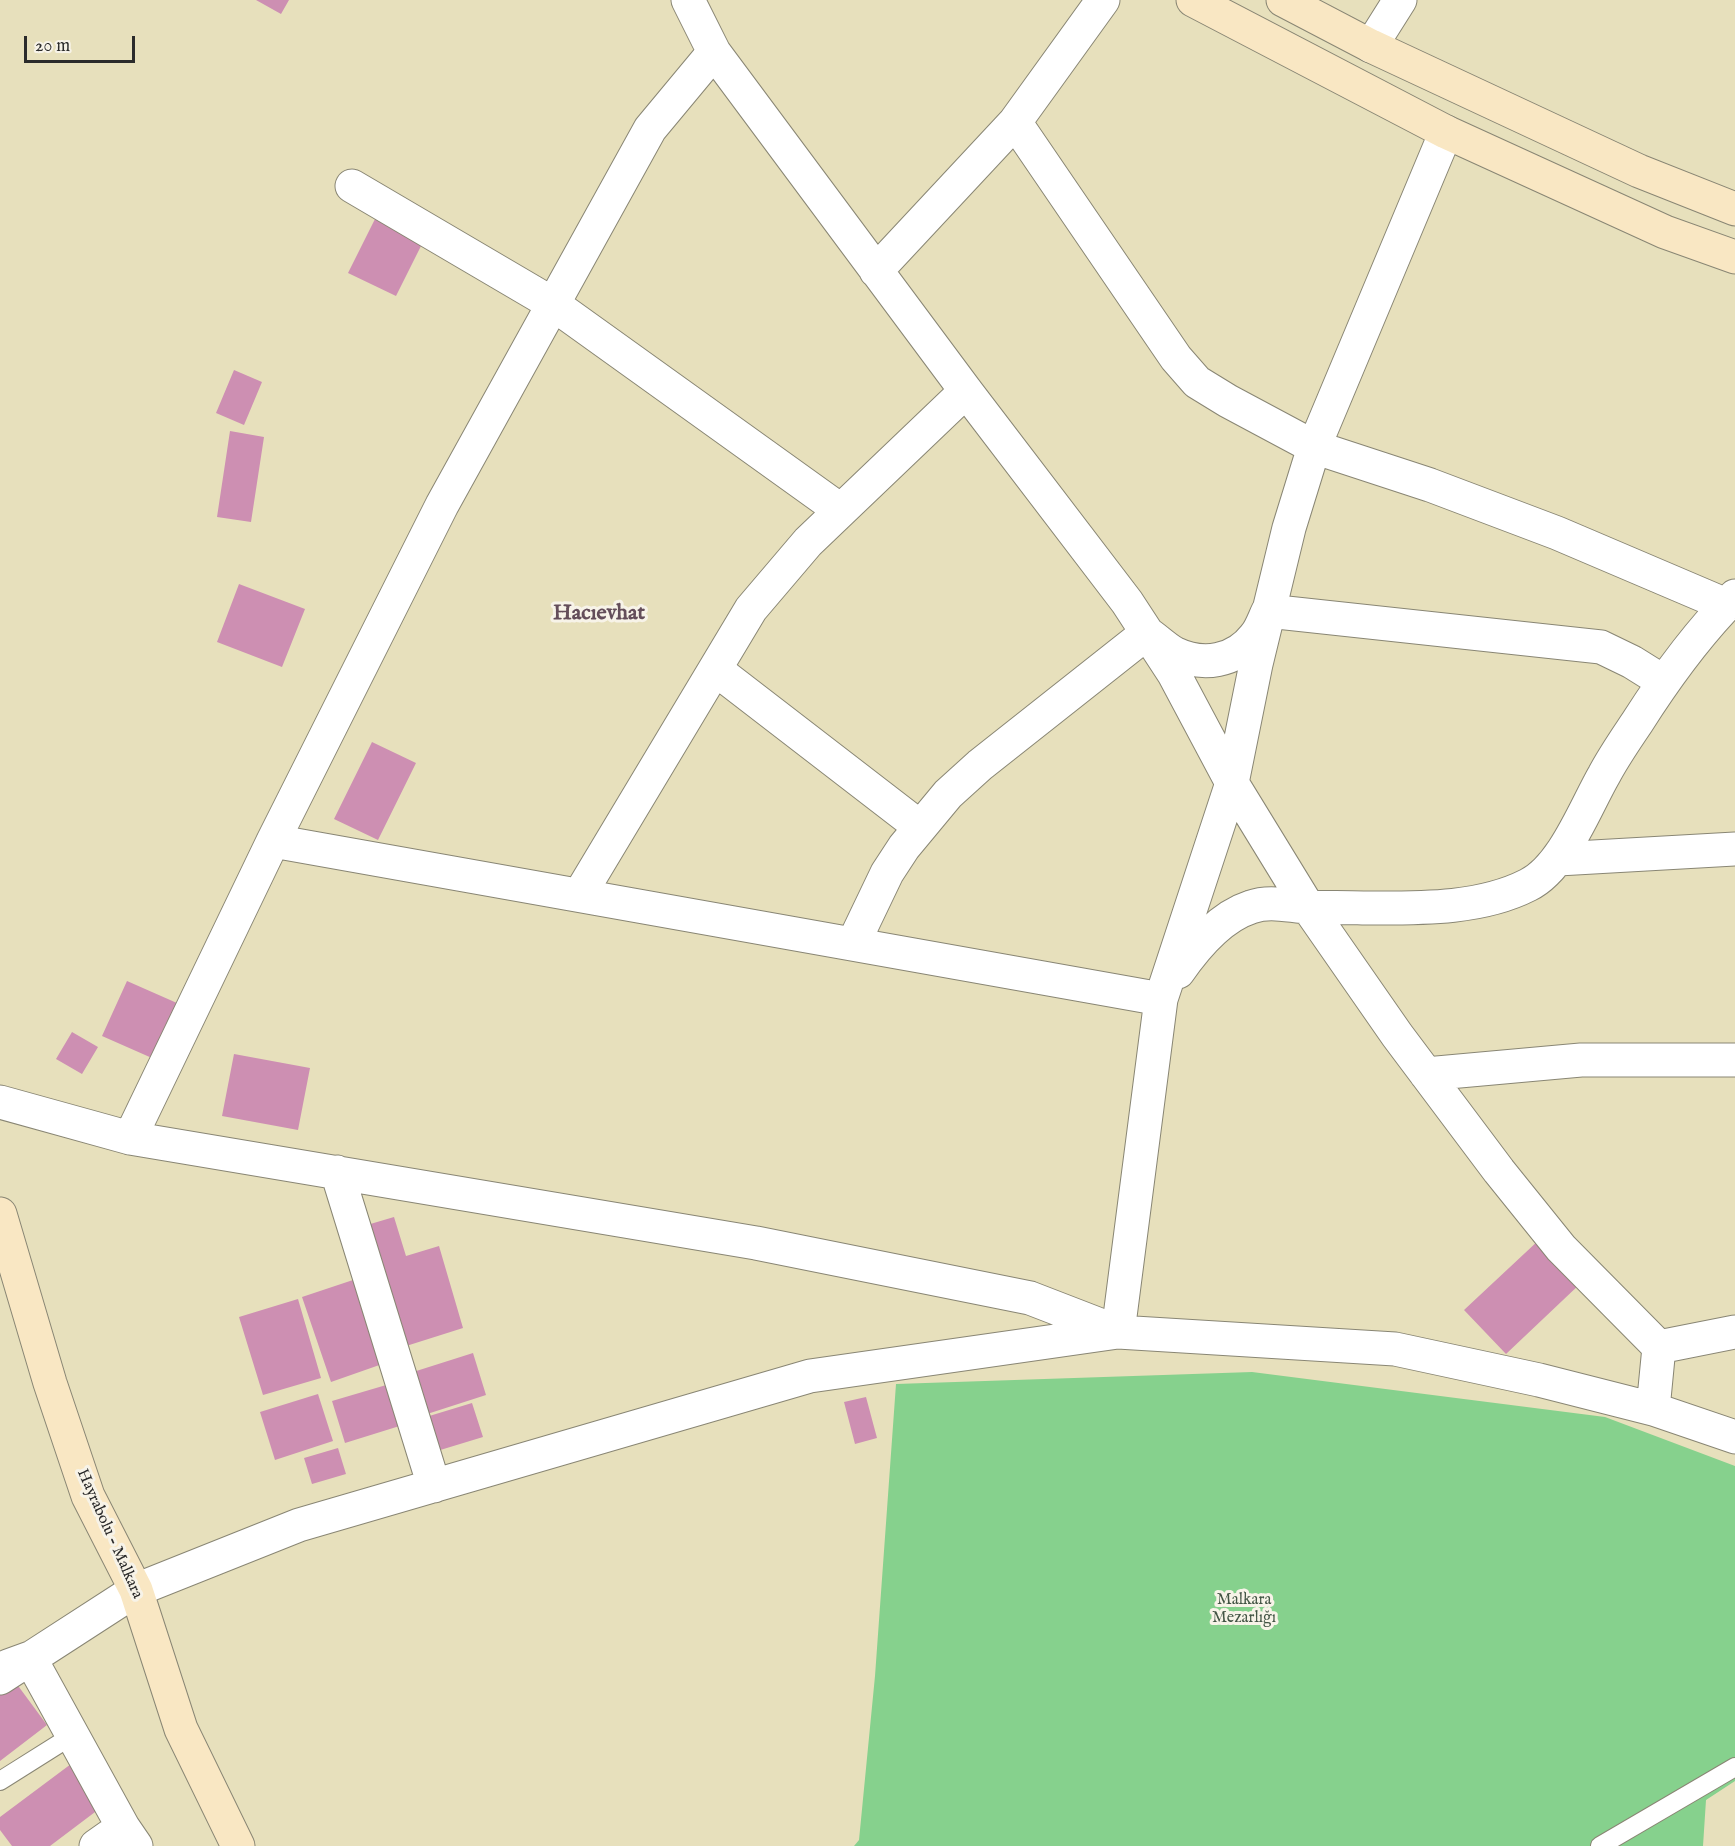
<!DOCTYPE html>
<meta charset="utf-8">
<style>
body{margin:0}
#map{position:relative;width:1735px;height:1846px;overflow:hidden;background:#e7e0bc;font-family:"IM FELL English",serif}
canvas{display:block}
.scale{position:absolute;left:24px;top:36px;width:111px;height:27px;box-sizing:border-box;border:3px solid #2b2b2b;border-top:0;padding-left:8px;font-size:18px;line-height:21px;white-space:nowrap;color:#2b2b2b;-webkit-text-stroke:4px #f7f3e8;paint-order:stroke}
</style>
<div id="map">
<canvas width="1735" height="1846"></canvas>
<div class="scale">20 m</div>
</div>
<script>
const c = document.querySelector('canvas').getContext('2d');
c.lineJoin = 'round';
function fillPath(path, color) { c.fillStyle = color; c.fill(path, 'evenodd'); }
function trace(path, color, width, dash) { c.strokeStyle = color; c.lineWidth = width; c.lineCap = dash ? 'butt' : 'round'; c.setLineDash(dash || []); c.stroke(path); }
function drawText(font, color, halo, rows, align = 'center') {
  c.font = font + ' "IM FELL English",serif'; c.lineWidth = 6; c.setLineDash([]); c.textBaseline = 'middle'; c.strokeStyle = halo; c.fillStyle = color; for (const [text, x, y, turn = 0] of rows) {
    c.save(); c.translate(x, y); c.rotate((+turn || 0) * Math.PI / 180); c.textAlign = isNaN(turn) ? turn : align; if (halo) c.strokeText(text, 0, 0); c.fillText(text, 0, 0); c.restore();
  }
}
const green = new Path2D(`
 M 1252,1372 L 1605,1417 L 1735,1466 L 1735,1781 L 1706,1800 L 1703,1846 L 854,1846 L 859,1840 L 875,1676 L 896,1384 Z`);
const building = new Path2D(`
 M 256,0 L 289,0 L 281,14 Z
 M 377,215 L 425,238 L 396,296 L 348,273 Z
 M 234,370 L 262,382 L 244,425 L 216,413 Z
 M 230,431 L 264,437 L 251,522 L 217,517 Z
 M 239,584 L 305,609 L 282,667 L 217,642 Z
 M 372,742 L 416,763 L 378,840 L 334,819 Z
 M 127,981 L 186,1007 L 161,1062 L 102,1036 Z
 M 72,1032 L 98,1047 L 82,1074 L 56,1059 Z
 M 234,1054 L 310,1068 L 298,1130 L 222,1116 Z
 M 394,1217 L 406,1256 L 439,1246 L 463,1328 L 403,1347 L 367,1225 Z
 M 1540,1239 L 1581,1283 L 1506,1354 L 1464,1310 Z
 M 359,1278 L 388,1362 L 331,1382 L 302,1297 Z
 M 298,1299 L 321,1378 L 263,1395 L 239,1317 Z
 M 473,1353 L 486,1395 L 424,1415 L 410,1373 Z
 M 393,1383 L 406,1424 L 345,1443 L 332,1401 Z
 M 318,1394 L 333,1441 L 275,1460 L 260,1412 Z
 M 866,1397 L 877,1438 L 855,1444 L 844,1402 Z
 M 472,1403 L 483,1437 L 437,1451 L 426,1417 Z
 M 338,1448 L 346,1474 L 312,1484 L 304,1458 Z
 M 16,1683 L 47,1725 L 0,1761 L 0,1695 Z
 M 71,1764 L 103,1806 L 50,1846 L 12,1846 L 0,1830 L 0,1817 Z`);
const lane = new Path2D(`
 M 0,1781 L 73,1735
 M 1600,1846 L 1735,1767`);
const street = new Path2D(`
 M 688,0 L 714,52 L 966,391 L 1127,602 L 1174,674 L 1232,783 L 1308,907 L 1397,1035 L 1499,1171 L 1561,1248 L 1659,1347
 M 1371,46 L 1400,0
 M 714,52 L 650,129 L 442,505 L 273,841 L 130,1138 L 756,1243 L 1030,1298 L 1118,1332 L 1395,1349 L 1539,1380 L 1653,1409 L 1659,1347
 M 1015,122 L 1176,358 L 1197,382 L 1228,401 L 1314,447 L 1430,485 L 1557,533 L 1726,605
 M 352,186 L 553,304 L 840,510
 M 876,271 L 1015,122 L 1103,0
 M 715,669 L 920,827
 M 273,841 L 1161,999
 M 1558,859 L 1735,849
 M 580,894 L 751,609 L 808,542 L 966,391
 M 853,944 L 887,873 L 904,847 L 948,794 L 980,765 L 1147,633 C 1156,639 1165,648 1174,653 C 1203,667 1235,662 1255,636 C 1261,629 1264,619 1268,611 L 1601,647 L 1632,662 L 1664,682
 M 1178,972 C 1196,946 1220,917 1251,907 C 1270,900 1289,906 1309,907 C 1327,908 1345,907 1363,908 C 1417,908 1479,910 1528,885 C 1563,868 1585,808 1604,775 C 1614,756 1626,739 1638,721 C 1666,677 1698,633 1735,596
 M 1426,1074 L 1581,1060 L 1735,1060
 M 0,1102 L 130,1138
 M 337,1172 L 434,1486
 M 1659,1347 L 1735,1332
 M 1653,1409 L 1735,1437
 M 8,1666 L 30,1658 L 123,1827 L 136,1846
 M 0,1678 L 136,1590 L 299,1525 L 810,1376 L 1118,1332 L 1161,999 L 1232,783 L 1256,664 L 1289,528 L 1314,447 L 1446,132
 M 96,1846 L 123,1827`);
const secondary = new Path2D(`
 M 1193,0 L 1446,132 L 1665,232 L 1735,257
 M 1283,0 L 1371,46 L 1639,171 L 1735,209
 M 0,1214 L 50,1383 L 88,1496 L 136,1590 L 181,1729 L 238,1846`);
const streetNames = [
 ["Hayrabolu - Malkara",109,1534,66]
];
const parkNames = [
 ["Malkara",1244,1601],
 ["Mezarlığı",1244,1619]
];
const districtNames = [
 ["Hacıevhat",599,614]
];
fillPath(green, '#86d18d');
fillPath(building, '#cd8fb2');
trace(lane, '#898674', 20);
trace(street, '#898674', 35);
trace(secondary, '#898674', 35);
trace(lane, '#fff', 18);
trace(street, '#fff', 33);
trace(secondary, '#f9e7c3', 33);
drawText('16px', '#2b2b2b', '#f7f3e8', streetNames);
drawText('16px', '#425444', '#f7f3e8', parkNames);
drawText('bold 22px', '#644e5a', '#f7f3e8', districtNames);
</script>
